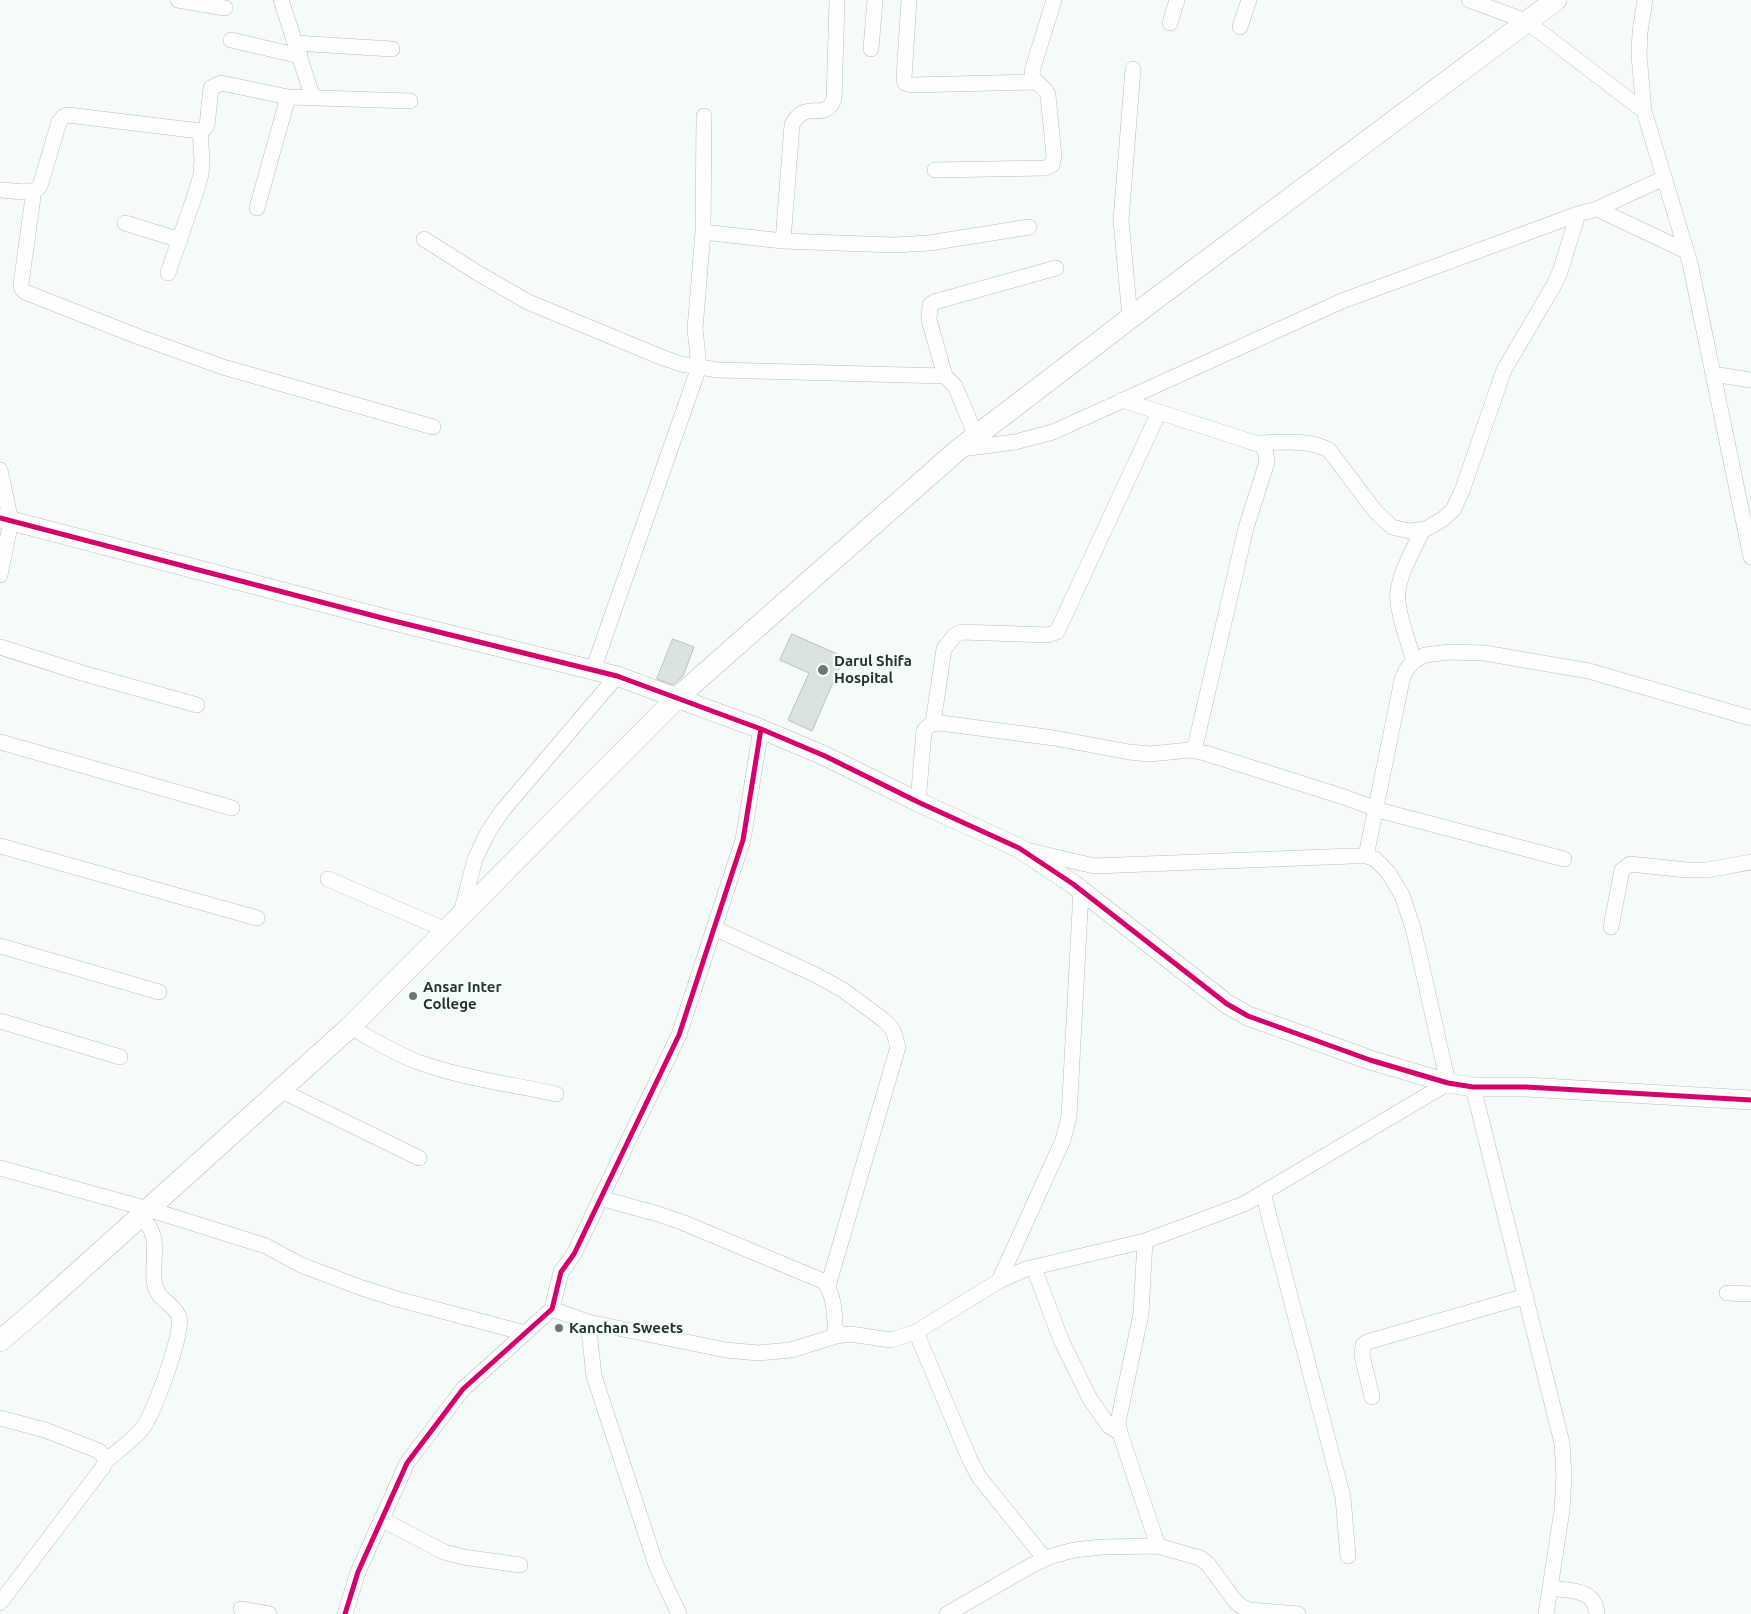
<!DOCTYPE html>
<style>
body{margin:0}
canvas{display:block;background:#f5fbf8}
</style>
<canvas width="1751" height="1614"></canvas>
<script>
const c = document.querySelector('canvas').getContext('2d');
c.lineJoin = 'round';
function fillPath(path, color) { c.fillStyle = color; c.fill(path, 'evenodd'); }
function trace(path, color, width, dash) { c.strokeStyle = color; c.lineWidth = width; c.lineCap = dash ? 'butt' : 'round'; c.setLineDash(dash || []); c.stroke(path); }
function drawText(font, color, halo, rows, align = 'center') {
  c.font = font + ' Ubuntu,sans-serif'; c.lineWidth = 5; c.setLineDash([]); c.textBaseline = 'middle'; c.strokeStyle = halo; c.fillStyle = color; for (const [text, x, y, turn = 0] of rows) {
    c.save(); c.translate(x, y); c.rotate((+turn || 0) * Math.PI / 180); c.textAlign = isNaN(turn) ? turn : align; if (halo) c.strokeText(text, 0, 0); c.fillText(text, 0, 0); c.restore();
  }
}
const building = new Path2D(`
 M 792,634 L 844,657 L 812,731 L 788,720 L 809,673 L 780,660 Z
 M 673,639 L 694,647 L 683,676 L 673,685 L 657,679 Z`);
const minor = new Path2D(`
 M 178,0 L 225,8
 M 281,0 L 313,98
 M 909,0 L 904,78 L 905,83 L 911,85 L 1035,82
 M 1469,0 L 1526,21 L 1644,111
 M 1645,0 L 1640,32 L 1639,55 L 1644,111 L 1690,263 L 1751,557
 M 1170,23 L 1177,0
 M 1240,27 L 1249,0
 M 231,40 L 300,56
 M 295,43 L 392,49
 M 871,49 L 875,0
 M 935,170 L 1045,168 L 1052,165 L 1054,156 L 1048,95 C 1044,84 1032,84 1032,71 L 1054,0
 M 0,190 C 11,190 33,196 40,186 L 59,122 L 63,117 L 68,115 L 200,131 L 204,129 L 207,126 L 211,88 L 221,83 L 288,97 L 410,101
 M 34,190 L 21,284 L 22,289 L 25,292 L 139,337 L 223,367 L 433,427
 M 257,208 L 288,97
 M 1597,209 L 1686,251
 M 125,223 L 180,240
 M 703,232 L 783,241 L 893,245 L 929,243 L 1029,227
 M 424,239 L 476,272 L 528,302 L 661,357 L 681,364 L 718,370 L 945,376 L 955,386 L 976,436
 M 783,241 L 792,125 C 805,98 825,123 834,99 L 837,0
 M 168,273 L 197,189 L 201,174 L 202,160 L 200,131
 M 1130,318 L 1121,220 L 1133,69
 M 1713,374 L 1751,380
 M 945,376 L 929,320 L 930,305 L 934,302 L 1056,268
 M 1122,400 L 1261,445 L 1265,450 L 1267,462 L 1246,528 L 1194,751
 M 1253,443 C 1278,443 1306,438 1329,450 L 1375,511 L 1392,527 L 1409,531 L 1426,529 L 1443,519 L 1453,510 L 1462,491 L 1504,370 L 1554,285 L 1560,272 L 1578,214
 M 961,449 L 1015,442 L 1053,432 L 1342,301 L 1578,214 L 1597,209 L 1664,178
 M 0,470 L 11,521 L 0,575
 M 0,647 L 82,673 L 197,705
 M 1414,661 C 1409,644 1399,618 1398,601 C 1395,579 1414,550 1423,529
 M 593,670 L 699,367 L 695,329 L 703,232 L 704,116
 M 933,723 L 944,649 L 955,635 L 962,632 L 1048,635 L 1057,632 L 1159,412
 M 0,742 L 232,808
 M 918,802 L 924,731 C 929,724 933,723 941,723 L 1054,738 L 1129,752 L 1150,754 L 1190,750 L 1205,753 L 1344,797 L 1382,811 L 1564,859
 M 0,846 L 257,918
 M 1366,856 L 1402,680 L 1406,670 L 1414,661 L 1425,655 L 1449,652 L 1484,653 L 1589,671 L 1751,718
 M 328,879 L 446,930
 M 461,913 L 475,859 L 488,832 L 503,810 L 617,676
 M 1611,927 L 1622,870 L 1630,864 L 1687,870 L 1707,870 L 1751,862
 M 714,928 L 816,975 L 843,990 L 885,1021 L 893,1030 L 898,1047 L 828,1286
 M 0,946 L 159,992
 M 0,1021 L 120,1057
 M 350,1027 C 372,1039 394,1053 418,1062 C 462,1078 510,1084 556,1094
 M 1473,1087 L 1562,1443 L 1564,1476 L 1562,1510 L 1546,1614
 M 280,1090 L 419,1158
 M 0,1168 L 148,1209 L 266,1246 L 301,1265 L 362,1288 L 397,1299 L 525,1333
 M 1263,1193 L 1343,1497 L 1348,1556
 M 600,1198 L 658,1214 L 684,1223 L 823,1281 C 836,1294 834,1319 836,1336
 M 1145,1241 L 1141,1314 L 1118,1422 L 1120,1433 L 1158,1546
 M 1034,1268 L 1061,1340 L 1090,1399 L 1109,1426 L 1120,1433
 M 999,1281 L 1063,1140 L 1069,1117 L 1081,891
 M 1727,1293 L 1751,1294
 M 552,1309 L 588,1322 L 726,1350 L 758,1353 L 791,1350 L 836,1336 L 850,1334 L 891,1340 L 916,1332 L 999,1281 L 1026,1269 L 1145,1241 L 1244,1204 L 1448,1083 L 1423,971 L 1413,928 L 1402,895 L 1388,872 L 1375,859 L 1366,856 L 1352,856 L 1094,866 L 1026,850
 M 588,1322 L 594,1376 L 656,1565 L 679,1614
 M 916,1332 L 970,1460 L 979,1477 L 1045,1559
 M 1372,1397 L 1362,1355 L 1363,1345 L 1367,1342 L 1526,1296
 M 0,1418 L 45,1430 L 99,1451 L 105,1458 L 103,1467 L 0,1603
 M 105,1462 C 117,1451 132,1441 142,1429 C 153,1416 184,1332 179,1317 C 174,1302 156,1302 154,1280 C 152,1257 162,1233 140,1217
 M 381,1519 L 444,1552 L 463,1557 L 520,1565
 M 1550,1588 C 1570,1591 1595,1588 1597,1614
 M 241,1609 L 269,1614
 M 345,1614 L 358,1572 L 407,1463 L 463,1389 L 552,1309 L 561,1272 L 574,1254 L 679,1035 L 743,840 L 761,729
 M 947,1614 L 1032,1565 L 1052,1556 L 1074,1550 L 1102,1547 L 1158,1546 L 1200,1558 L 1208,1564 L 1235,1601 L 1241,1606 L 1250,1610 L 1298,1614`);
const tertiary = new Path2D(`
 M 0,518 L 386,619 L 617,676 L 761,729 L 825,756 L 918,802 L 1019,848 L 1073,884 L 1227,1004 L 1248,1016 L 1370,1060 L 1448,1083 L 1473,1087 L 1526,1087 L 1751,1100`);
const secondary = new Path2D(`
 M 0,1341 L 43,1304 L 350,1027 L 678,697 L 959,449 L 1150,303 L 1556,0`);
const cycleway = new Path2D(`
 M 0,518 L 386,619 L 617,676 L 761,729 L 825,756 L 918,802 L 1019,848 L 1073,884 L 1227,1004 L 1248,1016 L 1370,1060 L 1448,1083 L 1473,1087 L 1526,1087 L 1751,1100
 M 345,1614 L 358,1572 L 407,1463 L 463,1389 L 552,1309 L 561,1272 L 574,1254 L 679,1035 L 743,840 L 761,729`);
const markers = [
 [823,670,6,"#6f7875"],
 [413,996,5,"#6f7875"],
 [559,1328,5,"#6f7875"]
];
const poiNames = [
 ["Darul Shifa",834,661],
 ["Hospital",834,678],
 ["Ansar Inter",423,987],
 ["College",423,1004],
 ["Kanchan Sweets",569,1328]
];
fillPath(building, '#dae3df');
trace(building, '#b8c1bd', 1);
trace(minor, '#b7c0bc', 16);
trace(tertiary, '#b7c0bc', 20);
trace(secondary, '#b7c0bc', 22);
trace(minor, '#fefefe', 15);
trace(tertiary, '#fefefe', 19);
trace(secondary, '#fefefe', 21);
trace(cycleway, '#d6006c', 5);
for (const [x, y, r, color] of markers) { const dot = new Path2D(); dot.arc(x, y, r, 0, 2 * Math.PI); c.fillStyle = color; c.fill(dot); trace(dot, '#f2fef9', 2); }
drawText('bold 15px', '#27322e', '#f2fef9', poiNames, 'left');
</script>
